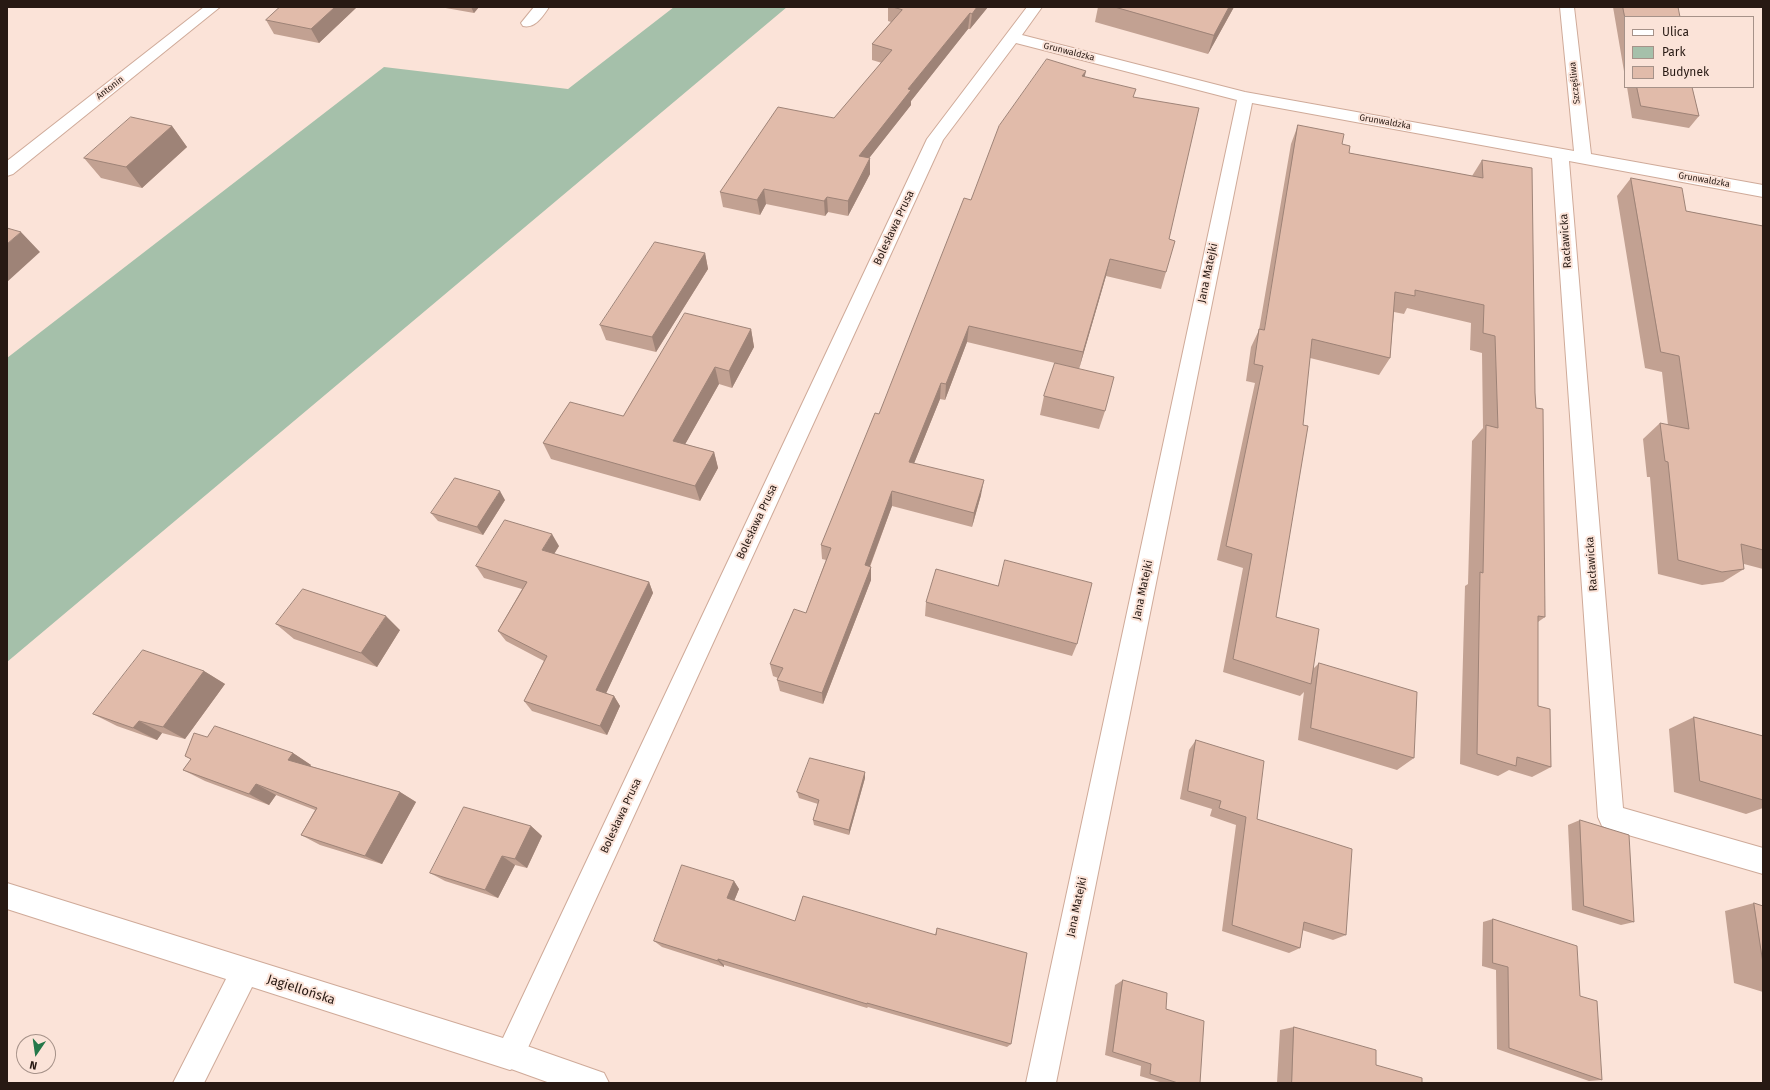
<!DOCTYPE html>
<meta charset="utf-8">
<style>
body{margin:0}
#map{position:relative;width:1770px;height:1090px;overflow:hidden;background:#fbe3d8;font-family:"Fira Sans",sans-serif}
canvas{display:block}
.frame{position:absolute;inset:0;border:8px solid #271913;pointer-events:none}
.legend{position:absolute;left:1624px;top:16px;width:130px;height:72px;box-sizing:border-box;background:#fbe3d8;border:1px solid #a69289;margin:0;padding:5px 7px;list-style:none;font-size:12px;color:#271913}
.legend li{display:flex;align-items:center;gap:8px;height:20px}
.legend b{width:20px;border:1px solid #a69289}
.north{position:absolute;left:16px;top:1034px;width:40px;height:40px;box-sizing:border-box;background:#fbe3d8;border:1px solid #a69289;border-radius:50%;rotate:193deg;font-size:11px;font-weight:700;line-height:16px;text-align:center;color:#271913}
.north::after{content:'';display:block;margin:auto;width:14px;height:18px;background:#25784a;clip-path:polygon(50% 0,100% 100%,50% 72%,0 100%)}
</style>
<div id="map">
<canvas width="1770" height="1090"></canvas>
<div class="frame"></div>
<ul class="legend">
<li><b style="height:5px;background:#fff"></b>Ulica</li>
<li><b style="height:11px;background:#a5c0aa"></b>Park</li>
<li><b style="height:11px;background:#e1bbaa"></b>Budynek</li>
</ul>
<div class="north">N</div>
</div>
<script>
const c = document.querySelector('canvas').getContext('2d');
c.lineJoin = 'round';
function fillPath(path, color) { c.fillStyle = color; c.fill(path, 'evenodd'); }
function trace(path, color, width, dash) { c.strokeStyle = color; c.lineWidth = width; c.lineCap = dash ? 'butt' : 'round'; c.setLineDash(dash || []); c.stroke(path); }
function drawText(font, color, halo, rows, align = 'center') {
  c.font = font + ' "Fira Sans",sans-serif'; c.lineWidth = 4; c.setLineDash([]); c.textBaseline = 'middle'; c.strokeStyle = halo; c.fillStyle = color; for (const [text, x, y, turn = 0] of rows) {
    c.save(); c.translate(x, y); c.rotate((+turn || 0) * Math.PI / 180); c.textAlign = isNaN(turn) ? turn : align; if (halo) c.strokeText(text, 0, 0); c.fillText(text, 0, 0); c.restore();
  }
}
const green = new Path2D(`
 M 674,7 L 787,7 L 7,662 L 7,358 L 384,67 L 568,89 Z`);
const lane = new Path2D(`
 M 534,7 L 549,7 C 543,16 535,29 523,26 L 521,23 Z`);
const street = new Path2D(`
 M 204,7 L 220,7 L 13,174 L 7,176 L 7,161 Z
 M 1027,7 L 1042,7 L 1022,35 L 1245,92 L 1574,151 L 1560,7 L 1574,7 L 1591,154 L 1763,185 L 1763,197 L 1569,161 L 1623,808 L 1763,848 L 1763,874 L 1611,830 L 1602,826 L 1598,817 L 1552,158 L 1252,103 L 1056,1083 L 1026,1083 L 1237,100 L 1016,43 L 943,140 L 520,1065 L 510,1070 L 252,987 L 204,1083 L 173,1083 L 226,979 L 7,909 L 7,883 L 503,1038 L 927,139 Z`);
const secondary = new Path2D(`
 M 510,1040 L 604,1073 L 609,1083 L 550,1083 L 500,1065 L 495,1055 L 500,1045 Z`);
const wall = new Path2D(`
 M 280,7 L 357,7 L 319,43 L 274,34 L 266,20 Z
 M 440,7 L 479,7 L 474,13 Z
 M 888,7 L 988,7 L 970,29 L 968,29 L 911,101 L 911,105 L 869,158 L 870,174 L 848,216 L 828,212 L 825,216 L 766,204 L 760,215 L 723,207 L 720,192 L 834,118 L 882,63 L 872,60 L 872,44 L 891,22 L 888,21 Z
 M 1098,7 L 1234,7 L 1208,54 L 1095,22 Z
 M 1613,7 L 1675,7 L 1625,17 L 1625,77 Z
 M 1086,71 L 1084,77 L 1134,97 L 1169,239 L 1166,272 L 1161,289 L 1106,276 L 1079,369 L 1058,364 L 1105,411 L 1099,429 L 1040,415 L 1044,396 L 1055,363 L 967,342 L 945,400 L 940,399 L 914,463 L 981,495 L 972,527 L 892,506 L 870,567 L 871,567 L 871,580 L 823,704 L 780,691 L 777,680 L 778,678 L 773,676 L 770,664 L 806,613 L 826,560 L 822,559 L 821,545 L 879,414 L 971,200 Z
 M 1627,87 L 1692,87 L 1699,116 L 1689,128 L 1632,118 Z
 M 1298,125 L 1342,144 L 1349,153 L 1472,176 L 1482,160 L 1535,393 L 1545,617 L 1538,622 L 1538,706 L 1551,767 L 1532,777 L 1509,770 L 1498,776 L 1460,764 L 1465,586 L 1468,584 L 1472,441 L 1483,428 L 1482,353 L 1470,350 L 1471,323 L 1407,308 L 1404,314 L 1394,312 L 1390,358 L 1379,375 L 1310,358 L 1276,617 L 1314,668 L 1319,663 L 1414,758 L 1397,770 L 1298,740 L 1304,692 L 1300,696 L 1223,672 L 1243,568 L 1217,560 L 1255,383 L 1246,381 L 1251,347 L 1259,330 L 1291,144 Z
 M 172,126 L 187,147 L 142,188 L 101,178 L 84,158 Z
 M 1631,178 L 1686,211 L 1763,226 L 1763,569 L 1744,564 L 1744,569 L 1723,582 L 1702,585 L 1658,574 L 1650,477 L 1647,477 L 1643,439 L 1660,423 L 1668,425 L 1662,372 L 1645,368 L 1617,196 Z
 M 705,253 L 708,269 L 656,352 L 606,340 L 600,325 Z
 M 751,329 L 754,347 L 732,388 L 719,384 L 685,444 L 714,452 L 718,468 L 700,501 L 551,459 L 543,443 L 623,416 Z
 M 505,500 L 483,535 L 438,521 L 431,513 Z
 M 559,546 L 554,554 L 649,582 L 653,593 L 606,693 L 614,696 L 620,706 L 607,735 L 532,711 L 524,701 L 544,661 L 506,641 L 498,631 L 522,589 L 484,578 L 476,566 Z
 M 926,602 L 1077,644 L 1072,656 L 925,616 Z
 M 276,624 L 400,630 L 377,667 L 294,639 Z
 M 204,671 L 225,684 L 185,739 L 162,733 L 157,740 L 117,726 L 93,714 Z
 M 1694,717 L 1763,736 L 1763,808 L 1746,814 L 1674,792 L 1669,729 Z
 M 207,737 L 293,753 L 311,765 L 310,766 L 400,792 L 416,802 L 382,864 L 320,845 L 301,835 L 315,810 L 276,795 L 269,805 L 205,781 L 183,770 L 191,759 L 185,756 Z
 M 1196,740 L 1257,819 L 1346,935 L 1333,940 L 1302,930 L 1300,948 L 1289,953 L 1222,931 L 1236,825 L 1210,816 L 1212,809 L 1180,799 L 1189,750 Z
 M 865,772 L 865,778 L 849,835 L 814,825 L 813,820 L 818,804 L 799,798 L 797,792 Z
 M 1580,820 L 1634,922 L 1621,925 L 1572,910 L 1568,825 Z
 M 531,826 L 542,836 L 527,868 L 515,865 L 498,898 L 445,881 L 430,873 Z
 M 734,881 L 739,889 L 734,901 L 795,921 L 935,935 L 937,928 L 1011,1044 L 1007,1047 L 868,1007 L 867,1008 L 724,965 L 724,967 L 662,947 L 654,941 Z
 M 1754,903 L 1763,906 L 1763,992 L 1734,983 L 1725,911 Z
 M 1493,919 L 1580,996 L 1602,1080 L 1589,1081 L 1497,1049 L 1496,970 L 1482,966 L 1483,922 Z
 M 1123,980 L 1166,1009 L 1200,1083 L 1163,1083 L 1140,1076 L 1141,1066 L 1105,1055 L 1115,985 Z
 M 1294,1027 L 1376,1065 L 1422,1083 L 1277,1083 L 1280,1030 Z`);
const shadedWall = new Path2D(`
 M 335,7 L 357,7 L 319,43 L 311,29 Z
 M 471,7 L 479,7 L 474,13 Z
 M 977,7 L 988,7 L 970,29 L 972,14 Z
 M 1229,7 L 1234,7 L 1208,54 L 1214,35 Z
 M 970,13 L 968,29 L 911,101 L 911,105 L 859,171 L 859,156 L 908,89 Z
 M 1086,71 L 1082,88 L 1082,76 Z
 M 172,126 L 187,147 L 142,188 L 126,167 Z
 M 870,158 L 870,174 L 848,216 L 848,201 Z
 M 764,189 L 766,204 L 760,215 L 757,200 Z
 M 827,197 L 828,212 L 825,216 L 824,201 Z
 M 21,232 L 40,252 L 7,282 L 7,244 Z
 M 705,253 L 708,269 L 656,352 L 652,337 Z
 M 1110,259 L 1106,276 L 1079,369 L 1083,352 Z
 M 969,326 L 967,342 L 945,400 L 946,384 Z
 M 751,329 L 754,347 L 732,388 L 729,371 Z
 M 715,367 L 719,384 L 678,457 L 673,441 Z
 M 941,383 L 940,399 L 909,476 L 909,462 Z
 M 714,452 L 718,468 L 700,501 L 695,486 Z
 M 984,480 L 981,495 L 972,527 L 974,513 Z
 M 500,491 L 505,500 L 483,535 L 477,527 Z
 M 892,491 L 892,506 L 865,579 L 865,565 Z
 M 552,534 L 559,546 L 549,562 L 542,550 Z
 M 871,567 L 871,580 L 823,704 L 822,693 Z
 M 649,582 L 653,593 L 603,700 L 596,690 Z
 M 386,616 L 400,630 L 377,667 L 361,653 Z
 M 204,671 L 225,684 L 185,739 L 163,727 Z
 M 614,696 L 620,706 L 607,735 L 600,726 Z
 M 139,721 L 162,733 L 157,740 L 133,728 Z
 M 293,753 L 311,765 L 307,771 L 288,760 Z
 M 865,772 L 865,778 L 849,835 L 849,830 Z
 M 256,784 L 276,795 L 269,805 L 249,794 Z
 M 400,792 L 416,802 L 382,864 L 365,856 Z
 M 531,826 L 542,836 L 527,868 L 515,859 Z
 M 502,856 L 515,865 L 498,898 L 485,890 Z
 M 734,881 L 739,889 L 732,906 L 727,898 Z
 M 718,959 L 724,965 L 724,967 L 718,961 Z`);
const building = new Path2D(`
 M 280,7 L 335,7 L 311,29 L 266,20 Z
 M 893,7 L 977,7 L 972,14 L 970,13 L 908,89 L 911,90 L 859,156 L 870,158 L 848,201 L 827,197 L 824,201 L 764,189 L 757,200 L 720,192 L 778,107 L 834,118 L 892,50 L 872,44 L 902,10 Z
 M 1115,7 L 1229,7 L 1214,35 Z
 M 1623,7 L 1678,7 L 1680,17 L 1625,17 L 1625,18 Z
 M 1047,59 L 1086,71 L 1082,76 L 1136,89 L 1133,97 L 1199,108 L 1169,239 L 1175,241 L 1166,272 L 1110,259 L 1083,352 L 969,326 L 946,384 L 941,383 L 909,462 L 984,480 L 974,513 L 892,491 L 865,565 L 871,567 L 822,693 L 777,680 L 783,668 L 770,664 L 794,609 L 806,613 L 831,548 L 821,545 L 875,413 L 879,414 L 964,198 L 971,200 L 999,126 Z
 M 1637,87 L 1692,87 L 1699,116 L 1641,106 Z
 M 131,117 L 172,126 L 126,167 L 84,158 Z
 M 1298,125 L 1344,134 L 1342,144 L 1350,146 L 1349,153 L 1483,178 L 1482,160 L 1532,168 L 1535,393 L 1536,408 L 1543,409 L 1545,617 L 1538,616 L 1538,706 L 1550,709 L 1551,767 L 1517,757 L 1516,766 L 1477,754 L 1480,572 L 1483,573 L 1486,425 L 1498,428 L 1495,336 L 1483,333 L 1484,305 L 1415,290 L 1415,296 L 1395,292 L 1390,358 L 1312,339 L 1303,425 L 1308,426 L 1276,617 L 1319,629 L 1311,684 L 1233,659 L 1252,554 L 1226,546 L 1263,366 L 1254,364 L 1259,329 L 1264,330 Z
 M 1631,178 L 1682,188 L 1686,211 L 1763,226 L 1763,550 L 1741,544 L 1744,569 L 1722,572 L 1678,560 L 1668,462 L 1665,461 L 1660,423 L 1689,429 L 1679,356 L 1661,352 Z
 M 7,228 L 21,232 L 7,244 Z
 M 655,242 L 705,253 L 652,337 L 600,325 Z
 M 685,313 L 751,329 L 729,371 L 715,367 L 673,441 L 714,452 L 695,486 L 543,443 L 570,402 L 623,416 Z
 M 1055,363 L 1114,377 L 1105,411 L 1044,396 Z
 M 455,478 L 500,491 L 477,527 L 431,513 Z
 M 505,520 L 552,534 L 542,550 L 649,582 L 596,690 L 614,696 L 600,726 L 524,701 L 547,656 L 498,631 L 527,582 L 476,566 Z
 M 1005,560 L 1092,583 L 1077,644 L 926,602 L 936,569 L 998,586 Z
 M 303,589 L 386,616 L 361,653 L 276,624 Z
 M 143,650 L 204,671 L 163,727 L 139,721 L 133,728 L 93,714 Z
 M 1319,663 L 1417,692 L 1414,758 L 1311,728 Z
 M 1694,717 L 1763,736 L 1763,800 L 1700,781 Z
 M 215,726 L 293,753 L 288,760 L 400,792 L 365,856 L 301,835 L 317,808 L 256,784 L 249,794 L 183,770 L 191,759 L 185,756 L 194,733 L 207,737 Z
 M 1196,740 L 1264,761 L 1257,819 L 1352,849 L 1346,935 L 1304,922 L 1300,948 L 1232,925 L 1246,817 L 1219,808 L 1221,801 L 1188,791 Z
 M 810,758 L 865,772 L 849,830 L 813,820 L 819,800 L 797,792 Z
 M 464,807 L 531,826 L 515,859 L 502,856 L 485,890 L 430,873 Z
 M 1580,820 L 1629,835 L 1634,922 L 1584,906 Z
 M 682,865 L 734,881 L 727,898 L 795,921 L 803,896 L 936,935 L 937,928 L 1027,953 L 1011,1044 L 867,1003 L 867,1004 L 718,959 L 718,961 L 654,941 Z
 M 1754,903 L 1763,906 L 1763,963 Z
 M 1493,919 L 1577,946 L 1580,996 L 1597,1001 L 1602,1080 L 1509,1048 L 1508,967 L 1493,963 Z
 M 1123,980 L 1167,993 L 1166,1009 L 1204,1021 L 1200,1083 L 1178,1083 L 1150,1074 L 1151,1064 L 1113,1052 Z
 M 1294,1027 L 1376,1050 L 1376,1065 L 1422,1078 L 1422,1083 L 1292,1083 Z`);
const farStreetnames = [
 ["Grunwaldzka",1069,52,14],
 ["Szczęśliwa",1575,83,-96],
 ["Antonin",110,88,-38],
 ["Grunwaldzka",1385,122,10],
 ["Grunwaldzka",1704,180,10]
];
const streetNames = [
 ["Bolesława Prusa",894,228,-65],
 ["Racławicka",1566,241,-94],
 ["Jana Matejki",1208,273,-78],
 ["Bolesława Prusa",757,522,-65],
 ["Racławicka",1592,564,-94],
 ["Jana Matejki",1143,590,-78],
 ["Bolesława Prusa",621,816,-65],
 ["Jana Matejki",1077,907,-78]
];
const nearStreetnames = [
 ["Jagiellońska",301,990,18]
];
fillPath(green, '#a5c0aa');
trace(lane, '#cfaa99', 2);
trace(street, '#cfaa99', 2);
trace(secondary, '#cfaa99', 2);
fillPath(lane, '#fff');
fillPath(street, '#fff');
fillPath(secondary, '#fff');
fillPath(wall, '#c2a192');
fillPath(shadedWall, '#9e8377');
fillPath(building, '#e1bbaa');
trace(building, '#9e8377', 1);
drawText('9px', '#271913', '#fbe3d8', farStreetnames);
drawText('11px', '#271913', '#fbe3d8', streetNames);
drawText('13px', '#271913', '#fbe3d8', nearStreetnames);
</script>
